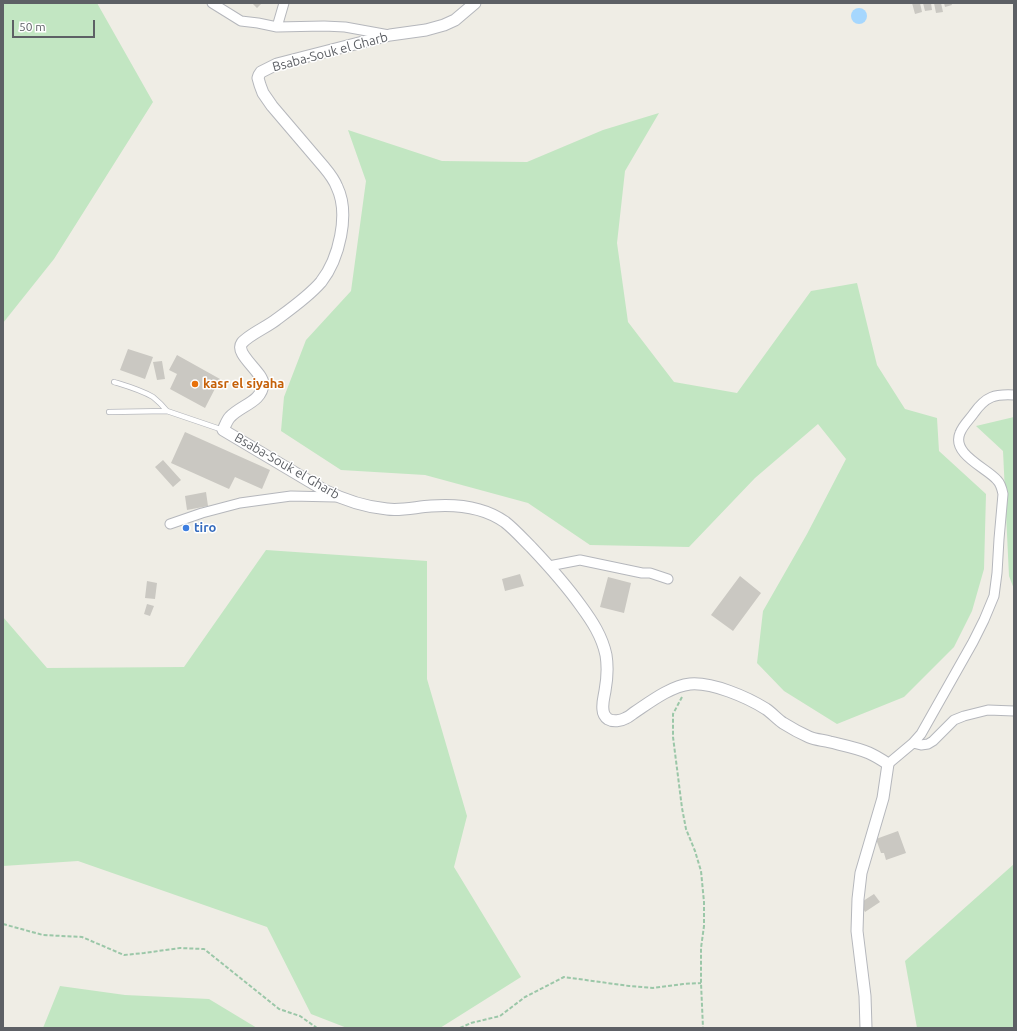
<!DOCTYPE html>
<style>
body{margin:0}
#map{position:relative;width:1017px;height:1031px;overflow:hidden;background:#efede5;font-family:Ubuntu,sans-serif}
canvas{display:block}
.frame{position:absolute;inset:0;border:4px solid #5d6065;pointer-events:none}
.scale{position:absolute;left:12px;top:20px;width:83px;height:18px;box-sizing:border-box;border:2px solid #5d6065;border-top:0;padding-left:5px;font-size:12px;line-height:14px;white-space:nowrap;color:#5d6065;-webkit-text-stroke:3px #fff;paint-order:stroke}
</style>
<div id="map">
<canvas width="1017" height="1031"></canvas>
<div class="frame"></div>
<div class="scale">50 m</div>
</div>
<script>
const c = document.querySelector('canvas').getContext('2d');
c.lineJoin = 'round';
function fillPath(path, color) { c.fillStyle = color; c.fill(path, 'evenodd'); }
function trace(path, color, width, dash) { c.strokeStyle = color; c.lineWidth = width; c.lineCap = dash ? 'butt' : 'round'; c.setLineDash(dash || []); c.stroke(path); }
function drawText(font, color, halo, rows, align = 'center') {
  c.font = font + ' Ubuntu,sans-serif'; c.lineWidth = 3; c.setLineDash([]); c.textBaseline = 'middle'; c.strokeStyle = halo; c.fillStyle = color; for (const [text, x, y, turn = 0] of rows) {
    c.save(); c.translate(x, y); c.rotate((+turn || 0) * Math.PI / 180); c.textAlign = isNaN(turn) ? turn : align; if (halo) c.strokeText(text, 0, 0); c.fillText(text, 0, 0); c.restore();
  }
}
const green = new Path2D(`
 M 3,3 L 97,3 L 153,102 L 54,259 L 3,323 Z
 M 659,113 L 625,171 L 617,243 L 628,322 L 674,382 L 737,393 L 811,291 L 857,283 L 877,365 L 905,409 L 937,418 L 939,451 L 986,494 L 984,569 L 972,611 L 954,647 L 904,697 L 837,724 L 784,691 L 757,663 L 763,611 L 807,534 L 846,459 L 818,424 L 755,478 L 689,547 L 590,545 L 528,503 L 425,475 L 341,470 L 281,431 L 284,397 L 306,340 L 351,291 L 366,181 L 348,130 L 442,161 L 527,162 L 603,130 Z
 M 1014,417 L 1014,589 L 1009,576 L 1003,451 L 976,426 Z
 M 266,550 L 427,561 L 427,679 L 467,816 L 454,867 L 521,977 L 440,1028 L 347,1028 L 311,1014 L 267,927 L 78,861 L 3,866 L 3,617 L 47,668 L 184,667 Z
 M 1014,864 L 1014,1028 L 917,1028 L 905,961 Z
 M 60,986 L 125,995 L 209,999 L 257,1028 L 43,1028 Z`);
const water = new Path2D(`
 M851 16a8 8 0 1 1 16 0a8 8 0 1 1-16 0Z`);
const building = new Path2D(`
 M 252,3 L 262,3 L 257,8 Z
 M 912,3 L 920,3 L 922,12 L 915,14 Z
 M 923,3 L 931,3 L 932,10 L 925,11 Z
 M 934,3 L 941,3 L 943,12 L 936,13 Z
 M 944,3 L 951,3 L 952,5 L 945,7 Z
 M 128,349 L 153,357 L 145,379 L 120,370 Z
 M 177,355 L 220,379 L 205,408 L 170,389 L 177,374 L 169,370 Z
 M 162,361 L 165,379 L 157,380 L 153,362 Z
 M 185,432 L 270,470 L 262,489 L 235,477 L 229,489 L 171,463 Z
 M 163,460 L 181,480 L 173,487 L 155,467 Z
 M 206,492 L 208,506 L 187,510 L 185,496 Z
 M 520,574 L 524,586 L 505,591 L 502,579 Z
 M 740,576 L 761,593 L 733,631 L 711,615 Z
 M 608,577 L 631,583 L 624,613 L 600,607 Z
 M 147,581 L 157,583 L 155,599 L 145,598 Z
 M 147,604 L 154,606 L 150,616 L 144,614 Z
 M 898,831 L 906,853 L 886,860 L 884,853 L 881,853 L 876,839 Z
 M 874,894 L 880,902 L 865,912 L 860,903 Z`);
const path = new Path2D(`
 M 682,697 L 673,714 L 673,737 L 682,808 L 686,829 L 695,851 L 701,871 L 704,902 L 704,926 L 701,948 L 701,983 L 703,1028
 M 3,924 L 43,935 L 82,937 L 124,955 L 144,953 L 180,948 L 204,949 L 279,1009 L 300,1016 L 317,1028
 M 460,1028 L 471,1023 L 500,1016 L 525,997 L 564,977 L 629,986 L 653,988 L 683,984 L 701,983`);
const service = new Path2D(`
 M 114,382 C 127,386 141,390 153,397 C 158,401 163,406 167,411
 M 109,412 L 167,411 L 223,430`);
const minor = new Path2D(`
 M 212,3 L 241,21 L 258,23 L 277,27 L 324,26 L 345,27 L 389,35
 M 277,27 L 284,3
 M 170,524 L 202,513 L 240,503 L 291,496 L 335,497
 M 549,566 L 580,560 L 642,573 L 650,573 L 668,579
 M 913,743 L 921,745 L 928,744 L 933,741 L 954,720 L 964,716 L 988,710 L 1014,711
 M 888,764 L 913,743 L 921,734 L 973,642 L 984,620 L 994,596 L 997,573 L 999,539 L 1003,494 C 1002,489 1001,484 997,480 C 987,468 951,454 960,433 C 963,425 970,419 974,413 C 986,396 995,394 1014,395`);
const tertiary = new Path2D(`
 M 475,3 L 455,20 L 444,25 L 426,30 L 390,35 L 277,64 L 261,72 L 259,75 L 258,78 L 260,85 L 263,93 L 272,106 L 324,167 C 329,173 334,179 337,187 C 350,214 339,259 321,282 C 309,296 292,308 277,319 C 269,326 248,335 242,343 C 234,354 263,372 263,384 C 262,402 241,405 230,417 C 227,420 225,426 223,430 L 324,490 C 344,500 365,507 387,509 C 401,511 416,507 431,506 C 456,504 484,507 505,522 C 514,529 523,539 531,547 C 549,566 566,585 581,606 C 592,621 602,636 606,655 C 608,667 607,680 605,691 C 604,697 602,703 603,710 C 603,713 605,717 608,719 C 613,722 621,721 626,718 C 629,717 632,714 635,712 C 650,702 671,686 690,684 C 712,682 747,697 766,709 C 772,713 777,719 783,723 C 791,728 800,733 809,737 C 816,740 823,740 830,742 C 842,745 858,748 869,753 C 876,756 882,760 888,764 L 883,798 L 861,873 L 858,899 L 857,931 L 865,996 L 866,1028`);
const markers = [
 [195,384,4,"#e8710a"],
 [186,528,4,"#3f7fe0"]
];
const streetNames = [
 ["Bsaba-Souk el Gharb",330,52,-15],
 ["Bsaba-Souk el Gharb",287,466,30]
];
const foodNames = [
 ["kasr el siyaha",203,384]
];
const shopNames = [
 ["tiro",194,528]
];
fillPath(green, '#c2e6c2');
fillPath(water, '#a6d7fe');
fillPath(building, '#cac8c2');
trace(service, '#b5b7bc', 6);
trace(minor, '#b5b7bc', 11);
trace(tertiary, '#b5b7bc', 13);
trace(path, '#9bc7a8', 2, [4, 2]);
trace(service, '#fff', 4.5);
trace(minor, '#fff', 9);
trace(tertiary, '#fff', 11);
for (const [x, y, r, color] of markers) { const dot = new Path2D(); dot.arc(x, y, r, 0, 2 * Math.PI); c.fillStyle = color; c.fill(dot); trace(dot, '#fff', 1.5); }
drawText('13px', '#5d6065', '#fff', streetNames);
drawText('bold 13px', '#c56008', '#fff', foodNames, 'left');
drawText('bold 13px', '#366cbe', '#fff', shopNames, 'left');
</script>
